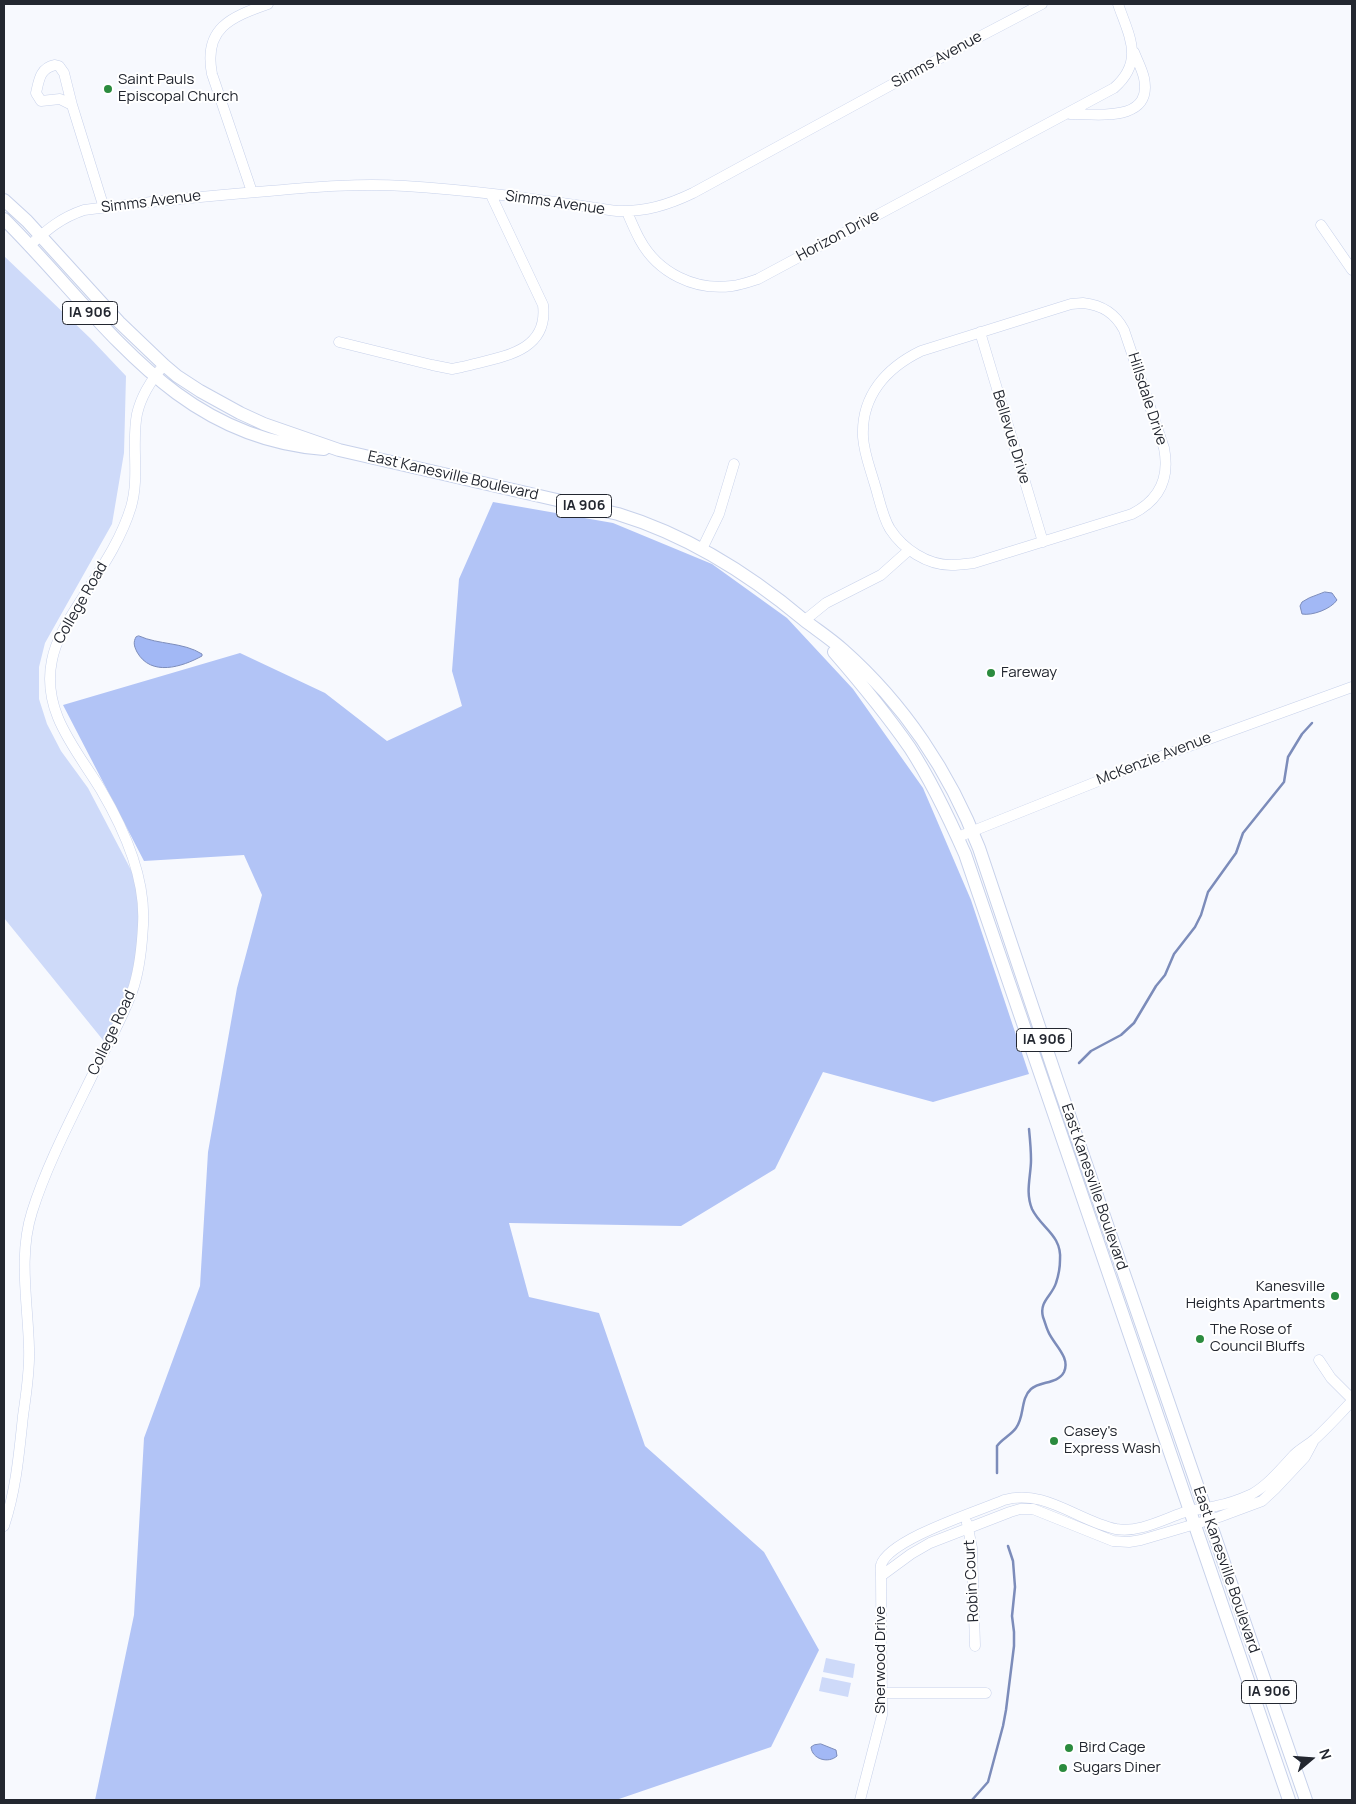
<!DOCTYPE html>
<style>
body{margin:0}
#map{position:relative;width:1356px;height:1804px;overflow:hidden;background:#f7f9fe;font-family:Manrope,sans-serif}
canvas{display:block}
.frame{position:absolute;inset:0;border:5px solid #232730;pointer-events:none}
.north{position:absolute;left:1286px;top:1734px;width:50px;height:50px;-webkit-text-stroke:4px #fff;paint-order:stroke;rotate:72deg;font-size:14px;font-weight:700;line-height:20px;text-align:center;color:#232730}
.north::after{content:'';display:block;margin:auto;width:18px;height:22px;background:#232730;clip-path:polygon(50% 0,100% 100%,50% 72%,0 100%)}
</style>
<div id="map">
<canvas width="1356" height="1804"></canvas>
<div class="frame"></div>
<div class="north">N</div>
</div>
<script>
const c = document.querySelector('canvas').getContext('2d');
c.lineJoin = 'round';
function fillPath(path, color) { c.fillStyle = color; c.fill(path, 'evenodd'); }
function trace(path, color, width, dash) { c.strokeStyle = color; c.lineWidth = width; c.lineCap = dash ? 'butt' : 'round'; c.setLineDash(dash || []); c.stroke(path); }
function drawText(font, color, halo, rows, align = 'center') {
  c.font = font + ' Manrope,sans-serif'; c.lineWidth = 4; c.setLineDash([]); c.textBaseline = 'middle'; c.strokeStyle = halo; c.fillStyle = color; for (const [text, x, y, turn = 0] of rows) {
    c.save(); c.translate(x, y); c.rotate((+turn || 0) * Math.PI / 180); c.textAlign = isNaN(turn) ? turn : align; if (halo) c.strokeText(text, 0, 0); c.fillText(text, 0, 0); c.restore();
  }
}
const green = new Path2D(`
 M 4,256 L 90,338 L 126,376 L 124,453 L 112,524 L 45,643 L 39,667 L 39,699 L 47,724 L 61,751 L 88,788 L 141,889 L 135,983 L 107,1045 L 4,918 Z
 M 826,1658 L 855,1664 L 853,1678 L 823,1672 Z
 M 822,1677 L 851,1683 L 848,1697 L 819,1691 Z`);
const forest = new Path2D(`
 M 493,502 L 613,523 L 712,564 L 787,618 L 853,689 L 923,788 L 971,900 L 1029,1074 L 933,1102 L 823,1072 L 775,1169 L 681,1226 L 509,1223 L 529,1297 L 599,1313 L 645,1446 L 764,1552 L 819,1650 L 771,1747 L 616,1800 L 95,1800 L 134,1615 L 144,1438 L 200,1286 L 208,1152 L 237,988 L 262,895 L 244,855 L 144,861 L 63,705 L 240,653 L 325,693 L 387,741 L 462,706 L 452,671 L 459,579 Z`);
const water = new Path2D(`
 M 1325,592 L 1332,593 L 1337,600 C 1331,609 1312,616 1302,614 L 1300,606 L 1302,602 L 1309,598 Z
 M 139,636 C 159,645 183,642 202,654 L 202,656 C 182,667 151,677 137,652 C 134,646 133,642 136,637 Z
 M 821,1744 L 836,1750 L 837,1756 C 828,1764 812,1759 811,1747 L 814,1745 Z`);
const stream = new Path2D(`
 M 1079,1063 L 1091,1051 L 1121,1035 L 1134,1023 L 1156,986 L 1165,975 L 1174,954 L 1195,927 L 1201,915 L 1208,892 L 1236,853 L 1243,833 L 1284,782 L 1288,757 L 1302,734 L 1312,723
 M 997,1473 L 997,1446 C 1002,1439 1011,1435 1016,1428 C 1025,1416 1020,1399 1031,1389 C 1040,1381 1058,1384 1064,1372 C 1071,1357 1053,1344 1048,1331 C 1046,1327 1045,1322 1043,1317 C 1039,1301 1052,1296 1056,1283 C 1058,1277 1060,1267 1060,1260 C 1062,1235 1041,1228 1032,1209 C 1025,1192 1031,1176 1031,1160 C 1031,1150 1030,1139 1029,1129
 M 972,1800 L 988,1782 L 1003,1726 L 1006,1710 L 1014,1646 L 1014,1632 L 1012,1616 L 1015,1587 L 1013,1561 L 1008,1546`);
const minor = new Path2D(`
 M 72,105 L 64,73 L 59,66 L 55,65 C 40,68 39,80 36,93 L 41,101 L 60,99 L 72,105 L 104,208
 M 1070,114 C 1097,114 1153,123 1144,78 C 1142,69 1137,60 1134,52
 M 252,192 L 212,74 C 203,28 231,17 268,4
 M 627,212 C 631,221 635,231 640,240 C 658,273 695,291 732,286 C 741,285 749,282 758,279 L 1114,88 C 1145,61 1129,36 1118,4
 M 1321,225 L 1352,270
 M 29,246 C 47,230 60,218 84,210 C 145,202 207,196 269,191 C 314,187 360,183 405,186 C 476,190 547,201 617,211 C 645,212 668,205 693,193 L 979,37 L 1042,4
 M 1083,303 C 1102,305 1115,313 1124,330 L 1164,448 C 1170,478 1160,500 1132,514 L 974,563 C 966,564 958,565 951,565 C 927,565 903,549 890,529 C 882,516 879,497 874,482 C 870,468 864,453 863,437 C 861,396 886,368 921,351 L 1071,304 Z
 M 980,332 L 1043,542
 M 339,342 L 432,365 L 452,369 L 462,367 C 498,357 549,354 543,305 L 491,195
 M 702,549 L 719,514 L 734,464
 M 805,620 L 826,603 L 881,575 L 909,550
 M 958,837 L 1151,760 L 1352,687
 M 1319,1360 L 1331,1378 L 1352,1399
 M 967,1523 L 972,1548 L 975,1646
 M 4,1526 C 16,1490 19,1454 23,1416 C 26,1394 30,1371 29,1348 C 28,1303 18,1256 32,1212 C 46,1167 71,1119 92,1076 C 106,1046 124,1017 134,986 C 140,966 142,945 143,925 C 146,878 124,829 101,790 C 77,750 41,712 52,660 C 56,640 67,622 78,605 C 98,573 120,543 131,507 C 140,476 131,444 137,414 C 141,396 152,379 164,365
 M 881,1576 L 911,1554 L 930,1543 L 1010,1512 L 1020,1509 L 1033,1509 L 1113,1541 L 1129,1542 L 1141,1540 L 1219,1517 L 1262,1501 L 1275,1489 L 1305,1457 L 1313,1442
 M 882,1693 L 986,1693
 M 860,1800 L 882,1715 L 881,1576 C 881,1573 880,1568 881,1565 C 889,1539 979,1511 1004,1500 C 1044,1488 1078,1521 1116,1529 C 1138,1533 1162,1520 1182,1513 C 1193,1509 1204,1509 1216,1506 C 1227,1504 1241,1499 1252,1494 C 1268,1485 1281,1469 1294,1455 C 1300,1449 1308,1445 1315,1439 C 1328,1427 1340,1414 1352,1401`);
const major = new Path2D(`
 M 4,200 L 27,221 L 119,322 L 164,365 L 177,376 L 200,391 L 240,413 L 264,424 L 339,450 L 618,514 C 687,535 748,573 804,620 C 817,630 831,639 843,650 C 904,704 950,773 979,848 L 1058,1083 L 1306,1800
 M 4,219 C 102,316 172,438 324,449
 M 834,652 C 860,682 887,715 910,748 C 932,782 949,818 965,854 L 1289,1800`);
const markers = [
 [108,89,5,"#2b8b3e"],
 [991,673,5,"#2b8b3e"],
 [1335,1296,5,"#2b8b3e"],
 [1200,1339,5,"#2b8b3e"],
 [1054,1441,5,"#2b8b3e"],
 [1069,1748,5,"#2b8b3e"],
 [1063,1768,5,"#2b8b3e"]
];
const shields = [
 [90,313,55],
 [584,506,55],
 [1044,1040,55],
 [1269,1692,55]
];
const shieldNames = [
 ["IA 906",90,313],
 ["IA 906",584,506],
 ["IA 906",1044,1040],
 ["IA 906",1269,1692]
];
const streetNames = [
 ["Simms Avenue",937,60,-29],
 ["Simms Avenue",151,202,-7],
 ["Simms Avenue",555,203,8],
 ["Horizon Drive",838,236,-28],
 ["Hillsdale Drive",1147,399,72],
 ["Bellevue Drive",1011,437,73],
 ["East Kanesville Boulevard",453,476,13],
 ["College Road",81,603,-60],
 ["McKenzie Avenue",1154,759,-21],
 ["College Road",112,1033,-65],
 ["East Kanesville Boulevard",1094,1187,71],
 ["East Kanesville Boulevard",1226,1570,71],
 ["Robin Court",972,1581,-93],
 ["Sherwood Drive",881,1660,-90]
];
const poiNames = [
 ["Saint Pauls",118,80],
 ["Episcopal Church",118,97],
 ["Fareway",1001,673],
 ["Kanesville",1325,1287,"right"],
 ["Heights Apartments",1325,1304,"right"],
 ["The Rose of",1210,1330],
 ["Council Bluffs",1210,1347],
 ["Casey's",1064,1432],
 ["Express Wash",1064,1449],
 ["Bird Cage",1079,1748],
 ["Sugars Diner",1073,1768]
];
fillPath(green, '#cedaf9');
fillPath(forest, '#b2c4f6');
fillPath(water, '#a2b8f5');
trace(water, '#7c8cba', 1);
trace(stream, '#7c8cba', 2.5);
trace(minor, '#c7d1ea', 11);
trace(major, '#c7d1ea', 14);
trace(minor, '#fff', 10);
trace(major, '#fff', 12);
for (const [x, y, r, color] of markers) { const dot = new Path2D(); dot.arc(x, y, r, 0, 2 * Math.PI); c.fillStyle = color; c.fill(dot); trace(dot, '#fff', 2); }
for (const [x, y, w] of shields) { const box = new Path2D(); box.roundRect(x - w / 2, y - 11.5, w, 23, 4); c.fillStyle = '#fff'; c.fill(box); trace(box, '#232730', 1); }
drawText('bold 14px', '#232730', null, shieldNames);
drawText('15px', '#232730', '#fff', streetNames);
drawText('15px', '#232730', '#fff', poiNames, 'left');
</script>
